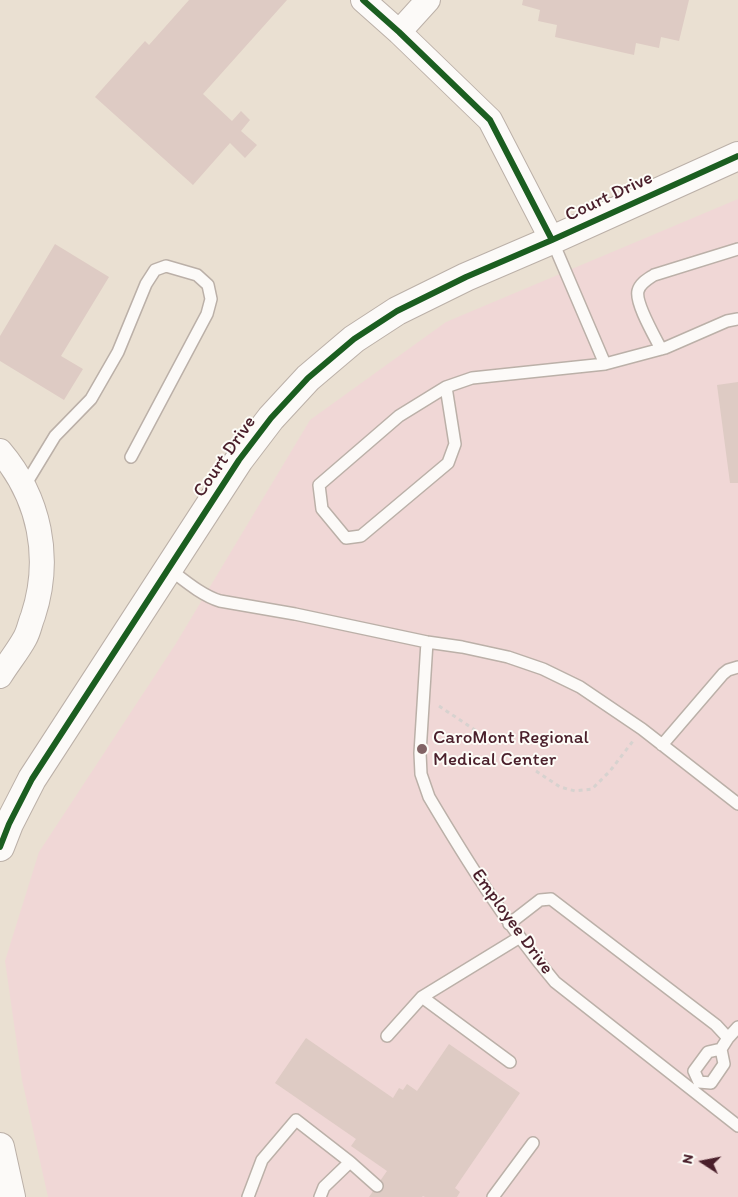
<!DOCTYPE html>
<style>
body{margin:0}
#map{position:relative;width:738px;height:1197px;overflow:hidden;background:#eae0d2;font-family:Itim,sans-serif}
canvas{display:block}
.north{position:absolute;left:678px;top:1137px;width:50px;height:50px;-webkit-text-stroke:4px #fdfcf7;paint-order:stroke;rotate:281deg;font-size:14px;font-weight:700;line-height:20px;text-align:center;color:#4a1f2b}
.north::after{content:'';display:block;margin:auto;width:18px;height:22px;background:#4a1f2b;clip-path:polygon(50% 0,100% 100%,50% 72%,0 100%)}
</style>
<div id="map">
<canvas width="738" height="1197"></canvas>
<div class="north">N</div>
</div>
<script>
const c = document.querySelector('canvas').getContext('2d');
c.lineJoin = 'round';
function fillPath(path, color) { c.fillStyle = color; c.fill(path, 'evenodd'); }
function trace(path, color, width, dash) { c.strokeStyle = color; c.lineWidth = width; c.lineCap = dash ? 'butt' : 'round'; c.setLineDash(dash || []); c.stroke(path); }
function drawText(font, color, halo, rows, align = 'center') {
  c.font = font + ' Itim,sans-serif'; c.lineWidth = 4; c.setLineDash([]); c.textBaseline = 'middle'; c.strokeStyle = halo; c.fillStyle = color; for (const [text, x, y, turn = 0] of rows) {
    c.save(); c.translate(x, y); c.rotate((+turn || 0) * Math.PI / 180); c.textAlign = isNaN(turn) ? turn : align; if (halo) c.strokeText(text, 0, 0); c.fillText(text, 0, 0); c.restore();
  }
}
const built = new Path2D(`
 M 738,199 L 738,1197 L 48,1197 L 22,1080 L 5,961 L 39,852 L 175,645 L 310,420 L 446,322 Z`);
const building = new Path2D(`
 M 189,0 L 287,0 L 203,94 L 232,121 L 241,111 L 250,120 L 241,131 L 257,145 L 245,158 L 230,143 L 193,185 L 95,97 L 145,41 L 149,45 Z
 M 523,0 L 689,0 L 679,41 L 661,37 L 659,48 L 636,43 L 634,55 L 555,37 L 557,25 L 538,21 L 540,10 L 522,5 Z
 M 55,244 L 109,277 L 61,356 L 83,369 L 64,400 L 0,361 L 0,336 Z
 M 738,382 L 738,483 L 730,483 L 717,385 Z
 M 306,1038 L 393,1098 L 399,1088 L 403,1090 L 407,1084 L 417,1091 L 449,1044 L 520,1093 L 455,1188 L 460,1192 L 457,1197 L 425,1197 L 423,1196 L 422,1197 L 369,1197 L 387,1171 L 351,1146 L 356,1139 L 275,1083 Z`);
const path = new Path2D(`
 M 439,706 L 484,736
 M 536,771 L 560,787 L 575,791 L 592,789 L 610,771 L 633,741`);
const service = new Path2D(`
 M 552,240 L 605,364
 M 661,349 C 655,337 635,303 638,291 C 640,283 648,279 654,275 L 738,249
 M 446,387 L 455,444 L 448,463 L 361,536 L 346,538 L 322,509 L 319,485 L 399,416 L 446,387 L 472,378 L 605,364 L 665,348 L 727,321 L 738,319
 M 24,487 L 55,436 L 91,399 L 118,352 L 146,284 L 155,270 L 166,266 L 197,275 L 208,285 L 211,299 L 207,314 L 131,457
 M 168,568 C 184,580 201,595 220,601 L 295,614 L 427,642 L 462,647 L 508,657 L 543,669 L 580,687 L 642,729 L 738,804
 M 427,642 L 420,753 L 421,774 L 429,797 C 467,861 507,925 555,982 L 738,1126
 M 662,745 L 723,674 L 728,670 L 738,667
 M 509,924 L 540,900 L 551,899 L 716,1025 L 728,1038 L 721,1049
 M 422,997 L 510,1062
 M 387,1036 L 422,997 L 520,937
 M 728,1038 L 738,1027
 M 721,1049 L 724,1064 L 711,1083 L 699,1082 L 694,1071 L 708,1052 Z
 M 350,1162 L 377,1186
 M 248,1197 L 262,1160 L 296,1120 L 350,1162 L 324,1187 L 320,1197
 M 493,1197 L 533,1143`);
const minor = new Path2D(`
 M 363,0 L 399,32 L 490,120 L 552,240
 M 399,32 L 428,0
 M 0,451 C 40,498 52,558 33,616 C 30,623 29,631 25,638 C 18,651 8,663 0,676`);
const tertiary = new Path2D(`
 M 0,847 L 9,824 L 32,779 L 239,460 L 271,418 L 308,378 L 354,339 L 397,311 L 466,277 L 552,240 L 738,156
 M 0,1147 L 11,1197`);
const cycleway = new Path2D(`
 M 363,0 L 399,32 L 490,120 L 552,240
 M 0,847 L 9,824 L 32,779 L 239,460 L 271,418 L 308,378 L 354,339 L 397,311 L 466,277 L 552,240 L 738,156`);
const markers = [
 [422,749,6,"#826365"]
];
const streetNames = [
 ["Court Drive",609,197,-25],
 ["Court Drive",225,457,-55],
 ["Employee Drive",512,922,54]
];
const poiNames = [
 ["CaroMont Regional",433,738],
 ["Medical Center",433,760]
];
fillPath(built, '#f0d7d6');
fillPath(building, '#decbc4');
trace(service, '#bbb0a8', 14);
trace(minor, '#bbb0a8', 26);
trace(tertiary, '#bbb0a8', 30);
trace(path, '#d7d2cf', 3, [4, 4]);
trace(service, '#fcfaf8', 11);
trace(minor, '#fcfaf8', 24);
trace(tertiary, '#fcfaf8', 28);
trace(cycleway, '#1b5e20', 6);
for (const [x, y, r, color] of markers) { const dot = new Path2D(); dot.arc(x, y, r, 0, 2 * Math.PI); c.fillStyle = color; c.fill(dot); trace(dot, '#fdfcf7', 2); }
drawText('19px', '#4a1f2b', '#fdfcf7', streetNames);
drawText('19px', '#4a1f2b', '#fdfcf7', poiNames, 'left');
</script>
